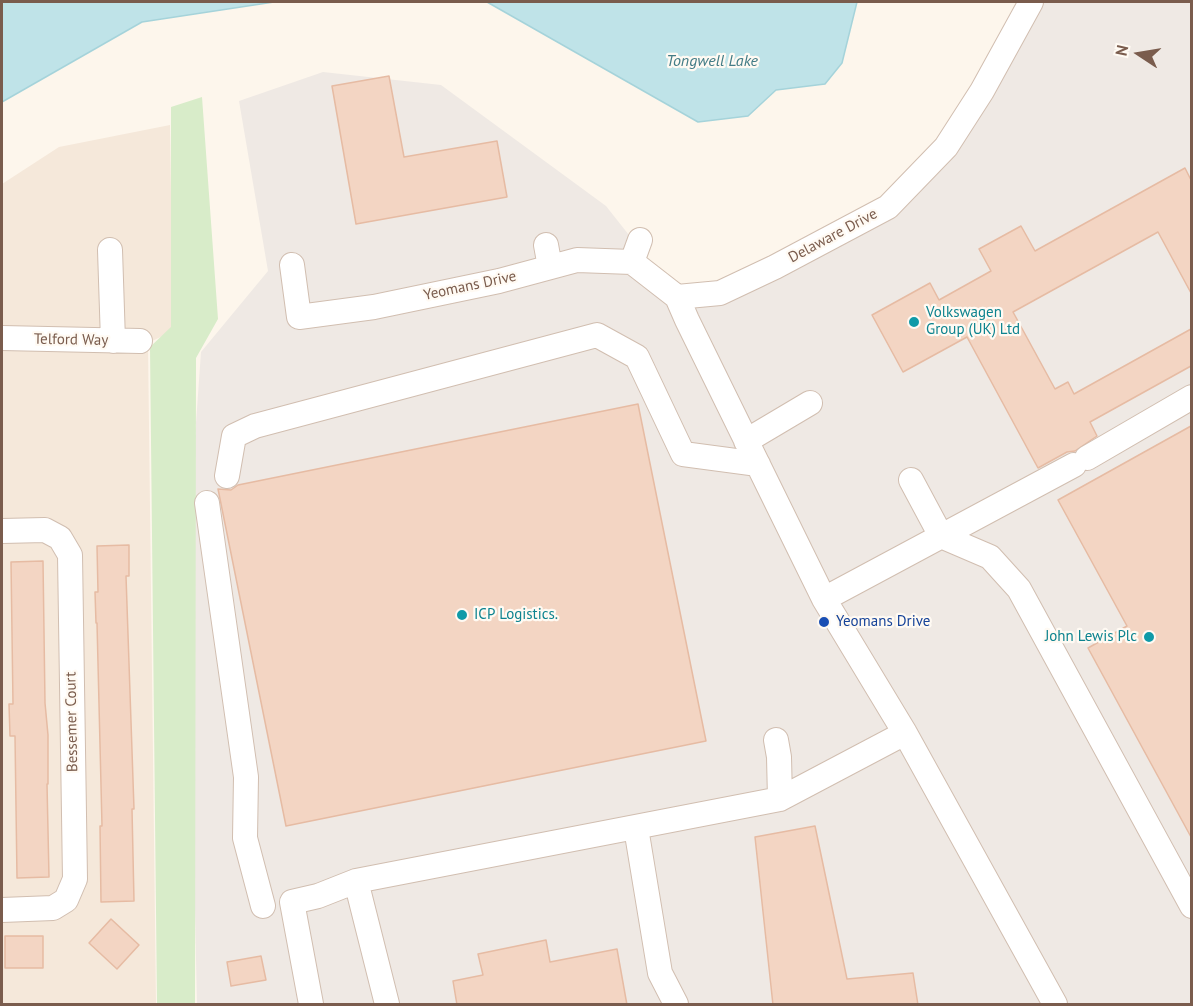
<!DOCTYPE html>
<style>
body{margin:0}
#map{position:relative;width:1193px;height:1006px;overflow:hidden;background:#fdf6ec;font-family:"PT Sans",sans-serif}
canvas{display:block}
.frame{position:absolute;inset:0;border:3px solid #7a5c4d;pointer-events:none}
.north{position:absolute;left:1109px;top:24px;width:60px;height:60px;-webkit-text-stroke:4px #fffaf3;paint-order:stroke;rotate:282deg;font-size:16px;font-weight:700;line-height:24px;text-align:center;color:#7a5c4d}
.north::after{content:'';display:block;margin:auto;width:21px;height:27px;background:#7a5c4d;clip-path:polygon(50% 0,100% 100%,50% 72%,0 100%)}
</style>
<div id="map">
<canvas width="1193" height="1006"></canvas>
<div class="frame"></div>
<div class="north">N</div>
</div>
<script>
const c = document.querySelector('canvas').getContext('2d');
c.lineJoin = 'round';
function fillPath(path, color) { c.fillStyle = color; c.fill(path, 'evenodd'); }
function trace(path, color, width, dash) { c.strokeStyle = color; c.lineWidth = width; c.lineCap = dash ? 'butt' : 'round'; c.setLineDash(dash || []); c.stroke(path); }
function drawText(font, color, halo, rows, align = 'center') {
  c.font = font + ' "PT Sans",sans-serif'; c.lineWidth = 4.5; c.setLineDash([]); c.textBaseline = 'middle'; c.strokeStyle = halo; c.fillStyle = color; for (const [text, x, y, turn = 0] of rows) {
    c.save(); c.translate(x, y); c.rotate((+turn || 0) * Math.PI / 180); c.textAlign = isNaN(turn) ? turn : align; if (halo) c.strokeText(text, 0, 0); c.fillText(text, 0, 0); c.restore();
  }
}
const residential = new Path2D(`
 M 170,125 L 173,331 L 148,343 L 156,1004 L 2,1004 L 2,184 L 59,147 Z`);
const industrial = new Path2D(`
 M 1044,2 L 1191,2 L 1191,1004 L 197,1004 L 187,551 L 201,352 L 268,271 L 239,101 L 323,72 L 441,85 L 606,206 L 678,297 L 887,210 L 1025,34 Z`);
const green = new Path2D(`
 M 202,97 L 218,319 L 196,358 L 195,1004 L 157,1004 L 150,347 L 171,327 L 171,107 Z`);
const water = new Path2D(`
 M 2,2 L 274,2 L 142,22 L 2,102 Z
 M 487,2 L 857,2 L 842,63 L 825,84 L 776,90 L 748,116 L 698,122 Z`);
const building = new Path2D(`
 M 389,76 L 404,157 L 497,141 L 507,197 L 356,224 L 332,86 Z
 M 1185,168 L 1191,180 L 1191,293 L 1158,232 L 1013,312 L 1055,389 L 1068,382 L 1074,394 L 1191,329 L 1191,366 L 1090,422 L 1097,436 L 1075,451 L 1067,452 L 1038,468 L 967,337 L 903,372 L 872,315 L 930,283 L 939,300 L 991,271 L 979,249 L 1021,226 L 1035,251 Z
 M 638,404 L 706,741 L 286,826 L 218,489 L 231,490 L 238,485 Z
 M 1191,426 L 1191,837 L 1088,648 L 1127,626 L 1058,500 Z
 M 129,545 L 129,576 L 126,576 L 134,809 L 132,809 L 134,901 L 101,902 L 100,826 L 102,826 L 97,623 L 96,623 L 95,592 L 98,592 L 97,546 Z
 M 43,561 L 45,703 L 48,735 L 48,784 L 47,784 L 49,877 L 17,878 L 15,736 L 10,736 L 9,704 L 13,704 L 11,562 Z
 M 815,826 L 847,979 L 913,973 L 918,1005 L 773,1005 L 755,837 Z
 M 111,919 L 139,945 L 117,969 L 89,943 Z
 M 5,936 L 43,936 L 43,968 L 5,968 Z
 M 546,940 L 550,962 L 617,949 L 627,1005 L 457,1005 L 453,981 L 483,975 L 478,954 Z
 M 261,956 L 266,980 L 231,986 L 227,962 Z`);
const minor = new Path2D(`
 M 546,245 L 550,267
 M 110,250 L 113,341
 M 632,262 L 640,240
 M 292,265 L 299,317 L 374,307 L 499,281 L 577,260 L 632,262 L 677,297 L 687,320 L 824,599 L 905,733 L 1055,1004
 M 677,297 L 720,293 L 775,267 L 888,207 L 946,147 L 982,91 L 1031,2
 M 2,338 L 140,341
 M 746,441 L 810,403
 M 1087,458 L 1192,397
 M 227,476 L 234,436 L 255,426 L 597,335 L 637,357 L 683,454 L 758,464
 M 911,480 L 941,536 L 990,557 L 1019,589 L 1192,906
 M 207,503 L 246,777 L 245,838 L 263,906
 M 2,531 L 45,530 L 60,538 L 70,555 L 75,879 L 66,900 L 53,908 L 2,910
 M 824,599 L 1074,465
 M 776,740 L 779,757 L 780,799
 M 636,828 L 660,973 L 676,1004
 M 356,881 L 387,1004
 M 311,1004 L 292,902 L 318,896 L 356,881 L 780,799 L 905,733`);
const markers = [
 [914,322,6,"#0f9aa8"],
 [462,615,6,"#0f9aa8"],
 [824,622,6,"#1a4fb4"],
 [1149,637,6,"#0f9aa8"]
];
const streetNames = [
 ["Delaware Drive",833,236,-28],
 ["Yeomans Drive",470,286,-12],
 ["Telford Way",71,340,1],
 ["Bessemer Court",72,722,-91]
];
const cultureNames = [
 ["Volkswagen",926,313],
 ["Group (UK) Ltd",926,330],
 ["ICP Logistics.",474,615],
 ["John Lewis Plc",1137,637,"right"]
];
const transitNames = [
 ["Yeomans Drive",836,622]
];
const waterNames = [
 ["Tongwell Lake",712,61]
];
fillPath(residential, '#f5e8da');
fillPath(industrial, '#efe9e4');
fillPath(green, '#d8ecc9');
fillPath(water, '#bfe3e8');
trace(water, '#a5d3da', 1.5);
fillPath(building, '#f3d5c3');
trace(building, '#e6bba3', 1.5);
trace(minor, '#d1beb0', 26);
trace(minor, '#fff', 24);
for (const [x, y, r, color] of markers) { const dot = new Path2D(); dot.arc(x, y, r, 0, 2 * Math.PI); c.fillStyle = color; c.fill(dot); trace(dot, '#fffaf3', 2); }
drawText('15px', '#7a5c4d', '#fffaf3', streetNames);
drawText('15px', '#0d838f', '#fffaf3', cultureNames, 'left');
drawText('15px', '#164399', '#fffaf3', transitNames, 'left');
drawText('italic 16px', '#437c86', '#fffaf3', waterNames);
</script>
